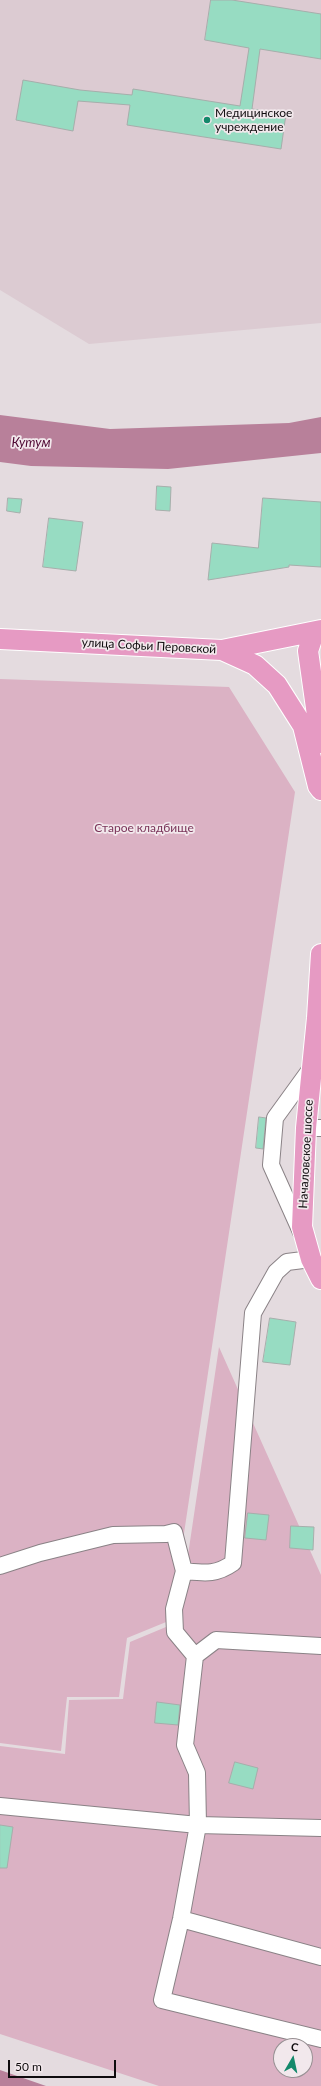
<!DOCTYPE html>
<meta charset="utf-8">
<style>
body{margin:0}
#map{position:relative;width:321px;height:2086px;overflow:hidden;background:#e4dbdf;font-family:Lato,sans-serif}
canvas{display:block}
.north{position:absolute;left:273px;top:2038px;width:40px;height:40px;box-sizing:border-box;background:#f2e8ec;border:1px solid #979093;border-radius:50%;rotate:9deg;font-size:11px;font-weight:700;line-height:16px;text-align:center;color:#0f0c0e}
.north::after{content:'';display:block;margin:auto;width:14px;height:18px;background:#14896b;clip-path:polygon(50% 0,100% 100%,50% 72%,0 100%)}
.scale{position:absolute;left:8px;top:2060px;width:108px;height:18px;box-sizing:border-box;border:2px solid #0f0c0e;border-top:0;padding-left:5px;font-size:12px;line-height:14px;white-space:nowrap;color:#0f0c0e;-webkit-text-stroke:3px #f2e8ec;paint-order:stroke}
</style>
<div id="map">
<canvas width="321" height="2086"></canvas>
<div class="north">С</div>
<div class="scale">50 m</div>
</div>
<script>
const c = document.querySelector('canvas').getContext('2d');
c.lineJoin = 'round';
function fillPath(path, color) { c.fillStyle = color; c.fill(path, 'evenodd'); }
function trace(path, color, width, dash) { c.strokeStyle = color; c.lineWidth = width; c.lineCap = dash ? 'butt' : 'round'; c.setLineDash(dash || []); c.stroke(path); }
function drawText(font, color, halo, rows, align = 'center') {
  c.font = font + ' Lato,sans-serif'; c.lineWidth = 3.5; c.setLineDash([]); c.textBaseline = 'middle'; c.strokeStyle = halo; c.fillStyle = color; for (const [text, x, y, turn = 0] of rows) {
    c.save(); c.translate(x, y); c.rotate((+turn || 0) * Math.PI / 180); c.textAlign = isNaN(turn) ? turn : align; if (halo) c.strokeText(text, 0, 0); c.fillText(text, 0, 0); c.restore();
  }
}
const built = new Path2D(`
 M 0,0 L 321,0 L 321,323 L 89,344 L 0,290 Z`);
const green = new Path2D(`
 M 0,679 L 229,687 L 295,792 L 171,1620 L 127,1638 L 119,1697 L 67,1697 L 61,1751 L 0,1743 Z
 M 219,1347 L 321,1575 L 321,2086 L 159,2086 L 0,2034 L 0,1746 L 65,1754 L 69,1700 L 123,1699 L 130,1642 L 178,1622 ZM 281,2046 L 305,2046 L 305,2070 L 281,2070 Z`);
const water = new Path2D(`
 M 0,415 L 110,429 L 289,423 L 321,417 L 321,453 L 168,469 L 31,466 L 0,462 Z
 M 0,2070 L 46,2086 L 0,2086 Z`);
const building = new Path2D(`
 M 211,0 L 232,0 L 321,14 L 321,59 L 260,49 L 252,109 L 286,114 L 281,149 L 127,125 L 130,105 L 78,101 L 73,131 L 16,120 L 23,80 L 80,90 L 132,95 L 133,89 L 240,106 L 249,48 L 205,40 Z
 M 157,486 L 171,487 L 170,511 L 156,510 Z
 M 8,498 L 22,499 L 20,513 L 7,511 Z
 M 263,498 L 321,502 L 321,567 L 289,565 L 289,567 L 208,580 L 212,543 L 258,548 Z
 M 49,518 L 83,522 L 76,571 L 43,567 Z
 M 259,1117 L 266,1118 L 263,1149 L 256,1148 Z
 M 270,1318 L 296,1322 L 290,1365 L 263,1362 Z
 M 248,1513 L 269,1515 L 266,1540 L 245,1538 Z
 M 291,1526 L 314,1527 L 313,1550 L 290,1548 Z
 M 157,1702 L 180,1705 L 178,1725 L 155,1723 Z
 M 235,1762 L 258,1768 L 253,1789 L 229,1783 Z
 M 0,1825 L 13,1827 L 7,1868 L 0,1868 Z`);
const minor = new Path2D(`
 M 306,1128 L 321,1128
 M 301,1232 L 271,1165 L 275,1118 L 312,1067
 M 311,1259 L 287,1262 L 276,1272 L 253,1313 L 233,1563 C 216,1575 205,1573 184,1571 L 174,1609 L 175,1632 L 195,1656 L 185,1745 L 197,1773 L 198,1825 L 181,1919 L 162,2000 L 321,2039
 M 0,1566 L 40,1553 L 113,1535 L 166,1534 L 174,1532 L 184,1571
 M 195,1656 L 216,1640 L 321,1646
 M 0,1806 L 198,1825 L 321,1828
 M 181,1919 L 321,1957`);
const major = new Path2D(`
 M 314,633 L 308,651 L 321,743
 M 0,639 L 222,650 L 321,630
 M 222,650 L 255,665 L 277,685 L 303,726 L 318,786 L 321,790
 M 321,954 L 317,1018 L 306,1128 L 302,1227 L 311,1259 L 321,1279`);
const markers = [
 [207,120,4,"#14896b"]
];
const poiNames = [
 ["Медицинское",215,113],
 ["учреждение",215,127]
];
const streetNames = [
 ["улица Софьи Перовской",149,646,3],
 ["Началовское шоссе",306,1154,-87]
];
const parkNames = [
 ["Старое кладбище",144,828]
];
const waterNames = [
 ["Кутум",31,443]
];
fillPath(built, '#dccbd2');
fillPath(green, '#dbb2c4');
fillPath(water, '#b8809a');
fillPath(building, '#97dcc2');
trace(building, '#a6aeab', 1);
trace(minor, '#8a8286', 18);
trace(major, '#fff', 22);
trace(minor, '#fff', 16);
trace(major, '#e69ac3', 20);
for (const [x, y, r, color] of markers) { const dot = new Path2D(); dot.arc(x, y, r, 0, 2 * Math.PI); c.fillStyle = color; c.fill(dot); trace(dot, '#f2e8ec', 1.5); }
drawText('12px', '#0f0c0e', '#f2e8ec', poiNames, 'left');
drawText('12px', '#0f0c0e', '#f2e8ec', streetNames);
drawText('12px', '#7a3459', '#f2e8ec', parkNames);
drawText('italic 13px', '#4f0933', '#f2e8ec', waterNames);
</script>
